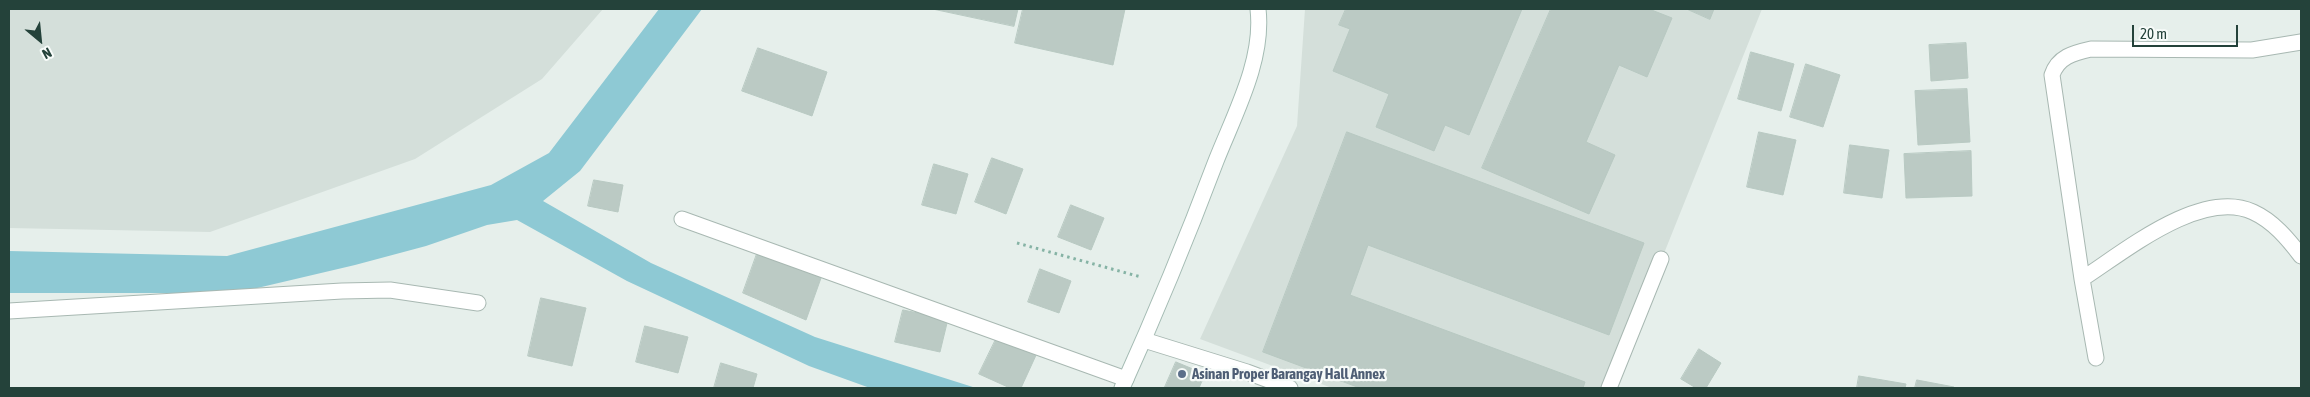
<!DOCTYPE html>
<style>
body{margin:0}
#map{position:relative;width:2310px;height:397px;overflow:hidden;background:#e6efeb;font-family:"Asap Condensed",sans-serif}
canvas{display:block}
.frame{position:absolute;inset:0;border:10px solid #24423a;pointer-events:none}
.north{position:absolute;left:15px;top:15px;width:50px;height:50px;-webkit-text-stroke:4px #f7fbf9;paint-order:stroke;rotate:152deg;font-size:14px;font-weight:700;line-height:20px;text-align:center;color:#24423a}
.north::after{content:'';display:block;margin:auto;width:18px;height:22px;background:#24423a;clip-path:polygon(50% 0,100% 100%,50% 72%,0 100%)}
.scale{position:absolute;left:2132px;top:25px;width:106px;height:22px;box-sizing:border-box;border:2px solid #24423a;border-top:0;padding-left:6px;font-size:15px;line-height:18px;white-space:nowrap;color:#24423a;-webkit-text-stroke:4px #f7fbf9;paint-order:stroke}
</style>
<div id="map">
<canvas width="2310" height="397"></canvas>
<div class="frame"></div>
<div class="north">N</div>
<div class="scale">20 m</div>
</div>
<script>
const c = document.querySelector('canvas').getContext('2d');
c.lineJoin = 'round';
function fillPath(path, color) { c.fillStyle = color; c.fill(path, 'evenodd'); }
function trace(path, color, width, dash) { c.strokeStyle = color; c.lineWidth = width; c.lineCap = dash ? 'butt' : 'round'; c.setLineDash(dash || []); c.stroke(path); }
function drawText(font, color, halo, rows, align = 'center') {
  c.font = font + ' "Asap Condensed",sans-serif'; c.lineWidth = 4.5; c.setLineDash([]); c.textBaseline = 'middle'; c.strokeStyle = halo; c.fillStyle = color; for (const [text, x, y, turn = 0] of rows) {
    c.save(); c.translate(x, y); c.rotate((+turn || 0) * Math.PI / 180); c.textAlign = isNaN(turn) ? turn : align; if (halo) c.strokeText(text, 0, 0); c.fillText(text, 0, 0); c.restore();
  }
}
const built = new Path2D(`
 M 9,9 L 603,9 L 542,79 L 415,159 L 210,232 L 9,228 Z
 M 1305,9 L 1762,9 L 1610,388 L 1332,388 L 1200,339 L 1297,126 Z`);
const water = new Path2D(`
 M 659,9 L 702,9 L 580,171 L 543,201 L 651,263 L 815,337 L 976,388 L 870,388 L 809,366 L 627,281 L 517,220 L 487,225 L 426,246 L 355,265 L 236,293 L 9,293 L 9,251 L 227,256 L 491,185 L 549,153 Z`);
const building = new Path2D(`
 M 933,9 L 1018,9 L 1014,26 Z
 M 1023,9 L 1125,9 L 1113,65 L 1015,43 Z
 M 1346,9 L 1522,9 L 1469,135 L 1445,125 L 1434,151 L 1376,127 L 1389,94 L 1333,71 L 1350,29 L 1339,25 Z
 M 1551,9 L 1649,9 L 1672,18 L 1647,77 L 1619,65 L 1586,142 L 1615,155 L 1589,214 L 1482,168 Z
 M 1687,9 L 1714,9 L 1710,19 Z
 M 1966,43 L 1968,78 L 1931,81 L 1929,45 Z
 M 758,48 L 827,72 L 812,116 L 742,91 Z
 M 1751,52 L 1794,64 L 1781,111 L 1738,99 Z
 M 1806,64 L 1840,75 L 1823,127 L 1790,117 Z
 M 1967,89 L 1970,142 L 1918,145 L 1915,91 Z
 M 1347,132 L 1644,243 L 1609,335 L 1368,245 L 1350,295 L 1585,382 L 1583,388 L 1360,388 L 1263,352 Z
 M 1759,132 L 1796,140 L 1783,195 L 1747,187 Z
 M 1850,145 L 1889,150 L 1882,198 L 1844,193 Z
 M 1971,151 L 1972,196 L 1906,198 L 1904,154 Z
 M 992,158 L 1023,169 L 1006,214 L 975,202 Z
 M 934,164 L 968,174 L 956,214 L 922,205 Z
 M 594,180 L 623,185 L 618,212 L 588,206 Z
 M 1071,205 L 1104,218 L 1091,250 L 1058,237 Z
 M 758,251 L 821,278 L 806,320 L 743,293 Z
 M 1040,269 L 1071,281 L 1059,313 L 1028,302 Z
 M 541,298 L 586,308 L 572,366 L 528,356 Z
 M 903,310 L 948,319 L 940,352 L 895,342 Z
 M 645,326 L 688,337 L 678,373 L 636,362 Z
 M 998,335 L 1037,353 L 1021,388 L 1010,388 L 979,374 Z
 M 1699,349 L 1721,363 L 1706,388 L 1696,388 L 1681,379 Z
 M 1176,362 L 1205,374 L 1199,388 L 1165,387 Z
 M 721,363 L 757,374 L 753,388 L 714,388 Z
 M 1859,376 L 1906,384 L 1905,388 L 1857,388 Z
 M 1917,380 L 1954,387 L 1954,388 L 1915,388 Z`);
const path = new Path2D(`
 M 1017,243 L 1141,277`);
const lane = new Path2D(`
 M 9,311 L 342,291 L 390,290 L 478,303
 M 1144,340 L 1247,372 L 1290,388
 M 1609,388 L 1661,259`);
const street = new Path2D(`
 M 682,219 L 1126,379
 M 2082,279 C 2124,252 2201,188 2253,212 C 2273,221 2288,239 2301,256
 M 2096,358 L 2082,279 L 2052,75 C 2058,57 2073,53 2091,49 L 2252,50 L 2301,42`);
const secondary = new Path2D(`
 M 1122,388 C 1156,313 1187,238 1216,161 C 1235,113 1264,60 1258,9`);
const markers = [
 [1182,374,5,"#5c6f8a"]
];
const serviceNames = [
 ["Asinan Proper Barangay Hall Annex",1192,374]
];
fillPath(built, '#d4dfda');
fillPath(water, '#8ec9d4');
fillPath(building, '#bbcac4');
trace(building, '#b8c9c2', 1);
trace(lane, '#a8b8b2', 17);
trace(street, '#a8b8b2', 17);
trace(secondary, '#a4bbb3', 17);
trace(path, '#86b3a5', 3, [2.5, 4]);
trace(lane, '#fff', 15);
trace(street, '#fff', 15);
trace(secondary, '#fff', 15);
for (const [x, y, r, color] of markers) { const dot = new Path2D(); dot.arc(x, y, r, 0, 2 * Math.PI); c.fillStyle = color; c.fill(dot); trace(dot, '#f7fbf9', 2); }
drawText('bold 15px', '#4e5e75', '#f7fbf9', serviceNames, 'left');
</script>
